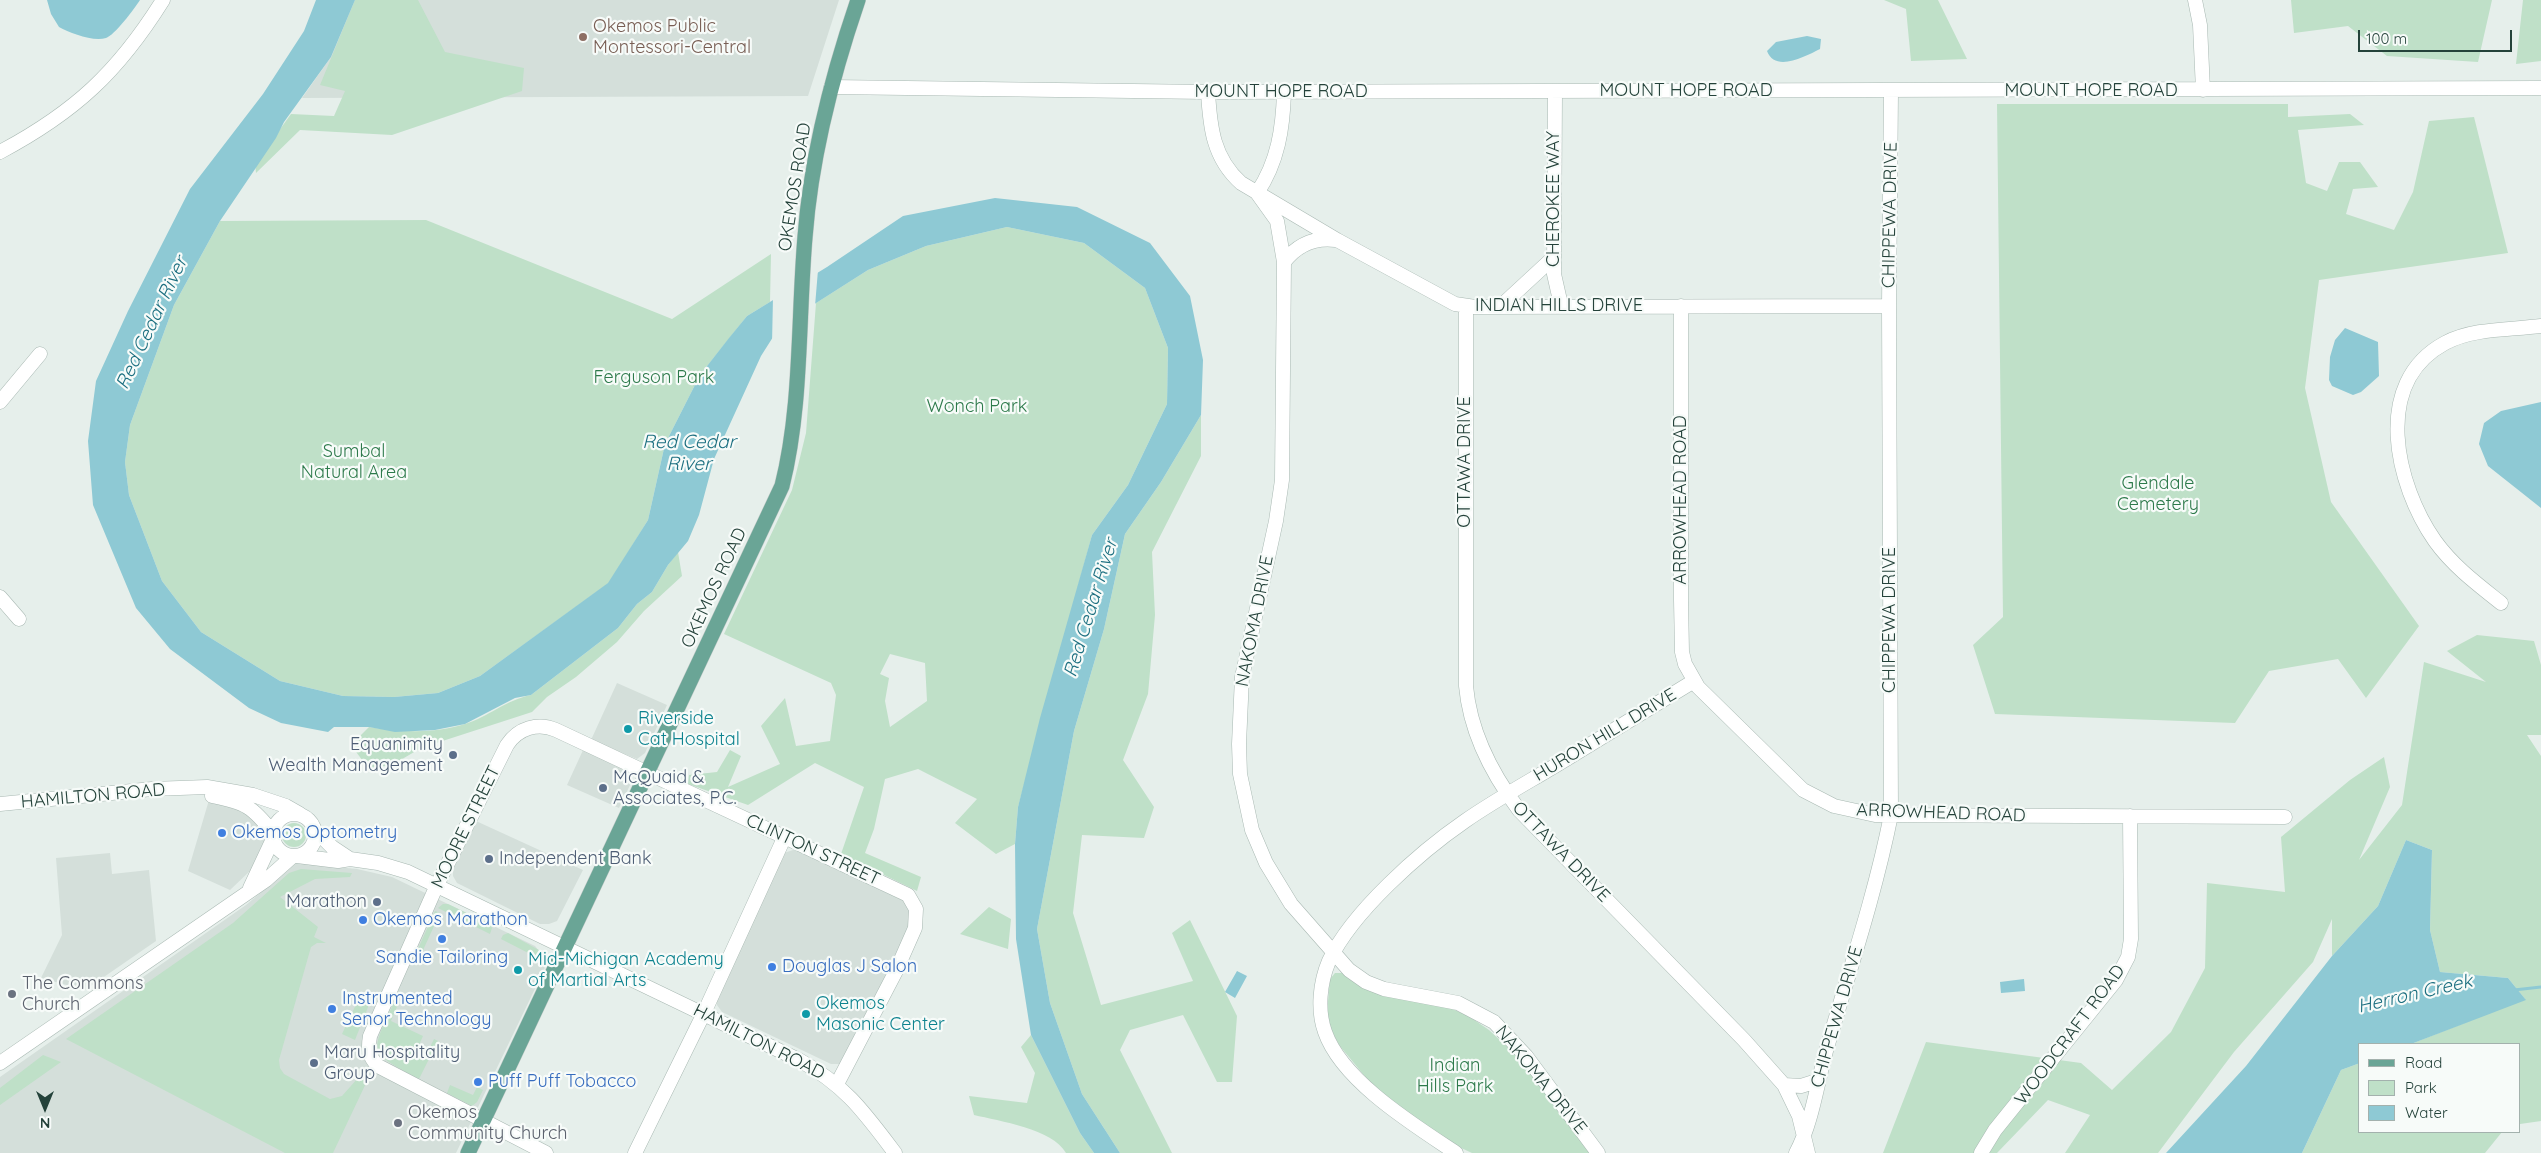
<!DOCTYPE html>
<style>
body{margin:0}
#map{position:relative;width:2541px;height:1153px;overflow:hidden;background:#e6efeb;font-family:Quicksand,sans-serif}
canvas{display:block}
.legend{position:absolute;left:2358px;top:1043px;width:162px;height:90px;box-sizing:border-box;background:#f7fbf9;border:1px solid #a3b1ad;margin:0;padding:6px 9px;list-style:none;font-size:15px;color:#24423a}
.legend li{display:flex;align-items:center;gap:10px;height:25px}
.legend b{width:25px;border:1px solid #a3b1ad}
.north{position:absolute;left:20px;top:1083px;width:50px;height:50px;-webkit-text-stroke:4px #f7fbf9;paint-order:stroke;rotate:180deg;font-size:14px;font-weight:700;line-height:20px;text-align:center;color:#24423a}
.north::after{content:'';display:block;margin:auto;width:18px;height:22px;background:#24423a;clip-path:polygon(50% 0,100% 100%,50% 72%,0 100%)}
.scale{position:absolute;left:2358px;top:30px;width:154px;height:22px;box-sizing:border-box;border:2px solid #24423a;border-top:0;padding-left:6px;font-size:15px;line-height:18px;white-space:nowrap;color:#24423a;-webkit-text-stroke:4px #f7fbf9;paint-order:stroke}
</style>
<div id="map">
<canvas width="2541" height="1153"></canvas>
<ul class="legend">
<li><b style="height:6px;background:#6aa596"></b>Road</li>
<li><b style="height:14px;background:#bfe0c8"></b>Park</li>
<li><b style="height:14px;background:#8ec9d4"></b>Water</li>
</ul>
<div class="north">N</div>
<div class="scale">100 m</div>
</div>
<script>
const c = document.querySelector('canvas').getContext('2d');
c.lineJoin = 'round';
function fillPath(path, color) { c.fillStyle = color; c.fill(path, 'evenodd'); }
function trace(path, color, width, dash) { c.strokeStyle = color; c.lineWidth = width; c.lineCap = dash ? 'butt' : 'round'; c.setLineDash(dash || []); c.stroke(path); }
function drawText(font, color, halo, rows, align = 'center') {
  c.font = font + ' Quicksand,sans-serif'; c.lineWidth = 4.5; c.setLineDash([]); c.textBaseline = 'middle'; c.strokeStyle = halo; c.fillStyle = color; for (const [text, x, y, turn = 0] of rows) {
    c.save(); c.translate(x, y); c.rotate((+turn || 0) * Math.PI / 180); c.textAlign = isNaN(turn) ? turn : align; if (halo) c.strokeText(text, 0, 0); c.fillText(text, 0, 0); c.restore();
  }
}
const built = new Path2D(`
 M 355,0 L 839,0 L 808,96 L 302,98 L 331,57 Z
 M 617,683 L 667,705 L 645,753 L 637,759 L 591,740 Z
 M 584,748 L 631,774 L 631,783 L 619,808 L 567,785 Z
 M 209,800 L 240,807 L 262,828 L 264,834 L 265,844 L 251,870 L 230,890 L 188,871 Z
 M 476,821 L 583,870 L 557,921 L 549,924 L 540,924 L 457,883 L 453,876 L 453,869 Z
 M 796,849 L 906,902 L 912,919 L 903,943 L 841,1063 L 839,1064 L 831,1064 L 722,1012 L 717,1005 L 717,1000 L 784,853 Z
 M 110,853 L 112,874 L 149,870 L 156,941 L 85,990 L 41,978 L 62,935 L 56,858 Z
 M 296,863 L 357,869 L 392,877 L 535,946 L 543,956 L 546,962 L 544,970 L 456,1153 L 0,1153 L 0,1077 L 246,905 Z`);
const green = new Path2D(`
 M 355,0 L 418,0 L 445,52 L 524,68 L 522,91 L 392,135 L 300,130 L 256,173 L 255,164 L 291,114 L 334,116 L 345,91 L 320,85 Z
 M 1884,0 L 1938,0 L 1967,59 L 1911,61 L 1906,9 Z
 M 2291,0 L 2492,0 L 2478,62 L 2387,56 L 2348,26 L 2294,33 Z
 M 2523,0 L 2541,0 L 2541,61 L 2516,64 Z
 M 1997,104 L 2288,104 L 2288,117 L 2350,114 L 2364,125 L 2298,130 L 2306,183 L 2327,191 L 2339,162 L 2360,162 L 2378,187 L 2353,189 L 2346,214 L 2394,230 L 2413,192 L 2429,121 L 2474,117 L 2508,253 L 2319,280 L 2305,388 L 2331,502 L 2419,626 L 2366,698 L 2338,659 L 2269,671 L 2235,723 L 1995,714 L 1973,645 L 2003,617 Z
 M 426,220 L 672,319 L 771,254 L 770,302 L 747,316 L 700,375 L 665,444 L 648,520 L 609,583 L 480,676 L 438,693 L 394,697 L 343,696 L 280,681 L 201,632 L 162,581 L 129,495 L 125,462 L 130,425 L 174,305 L 220,221 Z
 M 1007,227 L 1084,243 L 1145,288 L 1168,348 L 1167,404 L 1128,485 L 1092,535 L 1018,807 L 1015,844 L 996,854 L 955,823 L 977,799 L 918,769 L 885,779 L 874,829 L 865,853 L 921,877 L 917,891 L 841,854 L 864,787 L 815,763 L 748,805 L 688,784 L 689,775 L 717,772 L 730,750 L 741,756 L 728,787 L 780,764 L 761,726 L 785,698 L 796,746 L 830,741 L 836,695 L 831,683 L 724,634 L 792,490 L 806,433 L 816,303 L 868,270 L 926,246 ZM 890,654 L 925,663 L 927,701 L 890,727 L 885,701 L 889,678 L 880,674 Z
 M 1201,415 L 1201,456 L 1152,552 L 1155,615 L 1148,694 L 1123,760 L 1154,807 L 1144,838 L 1082,835 L 1073,913 L 1101,1005 L 1193,981 L 1172,933 L 1190,920 L 1237,1016 L 1232,1082 L 1217,1082 L 1183,1015 L 1130,1030 L 1120,1050 L 1172,1153 L 1120,1153 L 1082,1094 L 1050,1003 L 1037,929 L 1074,731 L 1104,629 L 1125,534 L 1161,482 Z
 M 678,552 L 682,576 L 644,611 L 617,642 L 576,677 L 547,697 L 532,712 L 421,748 L 392,765 L 368,768 L 351,745 L 369,727 C 400,732 434,734 465,724 C 488,717 506,700 531,695 L 618,628 L 637,604 L 652,592 L 668,565 Z
 M 2477,635 L 2534,641 L 2541,665 L 2541,735 L 2527,735 L 2541,756 L 2541,1121 L 2520,1124 L 2520,1044 L 2411,1044 L 2525,999 L 2508,978 L 2440,972 L 2430,930 L 2432,850 L 2406,840 L 2378,906 L 2332,956 L 2332,919 L 2313,962 L 2234,1052 L 2158,1153 L 2065,1153 L 2090,1115 L 2048,1100 L 1997,1153 L 1883,1153 L 1926,1042 L 2081,1063 L 2112,1090 L 2171,1032 L 2205,968 L 2207,883 L 2285,892 L 2281,837 L 2350,780 L 2384,757 L 2390,787 L 2359,860 L 2402,805 L 2424,662 L 2486,682 L 2447,651 Z
 M282 835a12 12 0 1 1 24 0a12 12 0 1 1-24 0Z
 M 301,869 L 352,873 L 350,877 L 315,879 L 280,897 L 318,927 L 314,937 L 326,943 L 317,943 L 311,947 L 279,1060 L 280,1068 L 284,1074 L 330,1099 L 342,1096 L 358,1078 L 368,1079 L 333,1153 L 285,1153 L 66,1039 L 233,923 L 289,873 Z
 M 443,904 L 448,904 L 490,924 L 492,928 L 490,934 L 438,908 Z
 M 989,907 L 1011,919 L 1008,949 L 960,934 Z
 M 435,911 L 440,913 L 419,959 L 414,963 L 412,962 Z
 M 508,933 L 539,950 L 536,957 L 501,939 L 503,935 Z
 M 1335,973 L 1343,973 L 1447,1007 L 1467,1015 L 1489,1030 L 1519,1058 L 1590,1153 L 1472,1153 L 1444,1140 L 1372,1085 L 1339,1045 L 1331,1029 L 1327,1012 L 1330,979 Z
 M 362,992 L 372,997 L 355,1040 L 342,1034 Z
 M 395,1000 L 399,1002 L 391,1021 L 423,1036 L 419,1045 L 429,1049 L 434,1039 L 438,1041 L 419,1079 C 365,1050 371,1054 395,1000 Z
 M 1031,1035 L 1080,1133 L 1094,1153 L 1066,1153 C 1053,1129 999,1121 974,1115 L 969,1096 L 1027,1103 L 1035,1073 L 1021,1047 Z
 M 43,1055 L 61,1062 L 0,1105 L 0,1088 Z
 M 2360,1063 L 2360,1132 L 2502,1132 L 2485,1153 L 2302,1153 L 2341,1070 Z
 M 450,1085 L 473,1095 L 477,1087 L 483,1090 L 477,1102 L 472,1106 L 447,1093 Z`);
const water = new Path2D(`
 M 47,0 L 140,0 C 135,8 114,36 106,38 C 93,42 70,33 59,27 L 51,14 Z
 M 316,0 L 355,0 L 331,57 L 284,122 L 276,138 L 220,221 L 174,305 L 130,425 L 125,462 L 129,495 L 162,581 L 201,632 L 280,681 L 343,696 L 394,697 L 438,693 L 480,676 L 608,583 L 648,520 L 665,444 L 700,375 L 729,338 L 747,316 L 827,267 L 903,216 L 995,198 L 1077,207 L 1150,243 L 1190,296 L 1203,360 L 1201,415 L 1161,482 L 1125,534 L 1104,629 L 1074,731 L 1037,929 L 1050,1003 L 1082,1094 L 1120,1153 L 1094,1153 L 1080,1133 L 1031,1035 L 1016,939 L 1015,844 L 1018,807 L 1040,718 L 1092,535 L 1128,485 L 1167,404 L 1168,348 L 1145,288 L 1084,243 L 1007,227 L 926,246 L 868,270 L 780,326 L 761,356 L 714,459 L 699,515 L 688,541 L 668,565 L 652,592 L 637,604 L 618,628 L 531,695 L 515,698 L 465,724 L 435,730 L 395,732 L 369,727 L 334,727 L 328,732 L 281,723 L 249,708 L 170,649 L 136,608 L 93,505 L 88,441 L 96,381 L 128,311 L 190,189 L 263,94 L 304,31 Z
 M 1807,36 L 1821,39 L 1820,49 C 1806,56 1775,73 1767,51 L 1776,42 Z
 M 2345,328 L 2378,342 L 2379,376 L 2361,392 L 2353,395 L 2332,386 L 2329,380 L 2330,357 L 2335,340 Z
 M 2541,402 L 2541,508 L 2488,466 L 2479,444 L 2484,423 L 2501,411 Z
 M 2406,840 L 2432,850 L 2430,930 L 2440,972 L 2508,978 L 2526,1000 L 2411,1044 L 2360,1044 L 2360,1063 L 2341,1070 L 2302,1153 L 2166,1153 L 2246,1066 L 2332,956 L 2378,906 Z
 M 1237,971 L 1247,976 L 1235,998 L 1225,992 Z
 M 2024,979 L 2025,991 L 2001,993 L 2000,982 Z`);
const pier = new Path2D(`
 M 818,270 L 815,306 L 782,328 L 772,344 L 773,297 Z`);
const stream = new Path2D(`
 M 2514,990 L 2541,987`);
const minor = new Path2D(`
 M 2195,0 L 2200,25 L 2203,90
 M 831,87 L 1208,92 L 2541,88
 M 1555,91 L 1554,274 L 1561,305
 M 1208,92 C 1210,127 1213,158 1241,183 L 1337,240 L 1455,304 L 1475,307 L 1889,306
 M 1284,92 C 1283,128 1278,162 1257,193 L 1277,221 L 1284,262 L 1282,480 L 1276,521 L 1242,677 L 1239,744 L 1240,774 L 1252,830 L 1266,863 L 1291,904 L 1349,970 L 1366,982 L 1384,989 L 1458,1003 L 1494,1022 L 1526,1056 L 1598,1153
 M 0,152 C 75,112 118,72 163,0
 M 1284,262 C 1297,245 1314,237 1336,240
 M 1466,306 L 1466,686 C 1470,731 1492,774 1519,810 L 1744,1040 L 1784,1085 L 1799,1116 L 1808,1153
 M 1501,306 L 1554,257
 M 1681,306 L 1681,600 L 1682,652 L 1685,664 L 1698,687 L 1803,790 L 1834,806 L 1875,815 L 2285,817
 M 0,402 L 40,354
 M 0,597 L 19,619
 M 2501,603 C 2477,584 2453,566 2435,541 C 2396,485 2371,383 2445,343 C 2473,328 2510,330 2541,326
 M 212,796 C 246,803 252,806 273,833
 M 0,804 L 152,789 L 207,787 L 253,795 L 286,806 L 300,814
 M273 835a21 21 0 1 1 42 0a21 21 0 1 1-42 0Z
 M 315,830 L 332,847 L 350,859
 M 297,856 L 338,861 L 350,859 L 378,863 L 408,872 L 799,1060 C 845,1085 864,1112 895,1153
 M 250,888 L 273,839
 M 0,1063 L 266,880 L 293,856
 M 1784,1085 L 1801,1086 L 1817,1081
 M 546,1153 L 378,1066 C 368,1056 368,1048 370,1036 L 437,885 L 507,745 C 518,728 538,722 556,730 L 908,895 L 916,909 L 915,928 L 896,971 L 837,1084
 M 635,1153 L 704,1013 L 785,836
 M 1456,1153 C 1414,1125 1342,1081 1325,1032 C 1317,1010 1320,982 1329,961 C 1352,912 1420,852 1465,821 C 1498,798 1534,779 1568,758 C 1610,732 1652,707 1694,681
 M 1796,1153 C 1812,1123 1817,1084 1826,1051 C 1849,972 1875,895 1891,815 L 1889,306 L 1891,91
 M 1981,1153 L 1995,1130 L 2116,980 L 2128,957 L 2131,939 L 2130,816`);
const major = new Path2D(`
 M 468,1153 L 782,486 C 802,407 798,319 805,237 C 811,157 832,76 858,0`);
const markers = [
 [583,37,5,"#8d6e63"],
 [628,729,5,"#0f9aa8"],
 [453,755,5,"#5c6f8a"],
 [603,788,5,"#5c6f8a"],
 [222,833,5,"#3f7fe0"],
 [489,859,5,"#5c6f8a"],
 [377,902,5,"#5c6f8a"],
 [363,920,5,"#3f7fe0"],
 [442,939,5,"#3f7fe0"],
 [772,967,5,"#3f7fe0"],
 [518,970,5,"#0f9aa8"],
 [12,994,5,"#6b7280"],
 [332,1009,5,"#3f7fe0"],
 [806,1014,5,"#0f9aa8"],
 [314,1063,5,"#5c6f8a"],
 [478,1082,5,"#3f7fe0"],
 [398,1123,5,"#6b7280"]
];
const educationNames = [
 ["Okemos Public",593,27],
 ["Montessori-Central",593,48]
];
const streetNames = [
 ["MOUNT HOPE ROAD",1686,91],
 ["MOUNT HOPE ROAD",2091,91],
 ["MOUNT HOPE ROAD",1281,92],
 ["OKEMOS ROAD",795,187,-81],
 ["CHEROKEE WAY",1554,199,-90],
 ["CHIPPEWA DRIVE",1890,215,-89],
 ["INDIAN HILLS DRIVE",1559,306],
 ["OTTAWA DRIVE",1465,462,-90],
 ["ARROWHEAD ROAD",1681,500,-90],
 ["OKEMOS ROAD",714,588,-65],
 ["CHIPPEWA DRIVE",1890,620,-90],
 ["NAKOMA DRIVE",1255,621,-79],
 ["HURON HILL DRIVE",1605,735,-31],
 ["HAMILTON ROAD",93,796,-5],
 ["ARROWHEAD ROAD",1941,813,2],
 ["MOORE STREET",466,827,-64],
 ["CLINTON STREET",813,850,25],
 ["OTTAWA DRIVE",1561,852,46],
 ["CHIPPEWA DRIVE",1837,1017,-74],
 ["WOODCRAFT ROAD",2070,1035,-53],
 ["HAMILTON ROAD",759,1042,27],
 ["NAKOMA DRIVE",1541,1080,51]
];
const parkNames = [
 ["Ferguson Park",654,378],
 ["Wonch Park",977,407],
 ["Sumbal",354,452],
 ["Natural Area",354,473],
 ["Glendale",2158,484],
 ["Cemetery",2158,505],
 ["Indian",1455,1066],
 ["Hills Park",1455,1087]
];
const cultureNames = [
 ["Riverside",638,719],
 ["Cat Hospital",638,740],
 ["Mid-Michigan Academy",528,960],
 ["of Martial Arts",528,981],
 ["Okemos",816,1004],
 ["Masonic Center",816,1025]
];
const serviceNames = [
 ["Equanimity",443,745,"right"],
 ["Wealth Management",443,766,"right"],
 ["McQuaid &",613,778],
 ["Associates, P.C.",613,799],
 ["Independent Bank",499,859],
 ["Marathon",367,902,"right"],
 ["Maru Hospitality",324,1053],
 ["Group",324,1074]
];
const shopNames = [
 ["Okemos Optometry",232,833],
 ["Okemos Marathon",373,920],
 ["Sandie Tailoring",442,958,"center"],
 ["Douglas J Salon",782,967],
 ["Instrumented",342,999],
 ["Senor Technology",342,1020],
 ["Puff Puff Tobacco",488,1082]
];
const worshipNames = [
 ["The Commons",22,984],
 ["Church",22,1005],
 ["Okemos",408,1113],
 ["Community Church",408,1134]
];
const waterNames = [
 ["Red Cedar River",152,323,-65],
 ["Red Cedar",689,442],
 ["River",689,464],
 ["Red Cedar River",1091,608,-73],
 ["Herron Creek",2415,994,-13]
];
fillPath(built, '#d4dfda');
fillPath(green, '#bfe0c8');
fillPath(water, '#8ec9d4');
fillPath(pier, '#e6efeb');
trace(stream, '#8ec9d4', 3);
trace(minor, '#a8b8b2', 15);
trace(major, '#c2cac8', 16);
trace(minor, '#fff', 14);
trace(major, '#6aa596', 15);
for (const [x, y, r, color] of markers) { const dot = new Path2D(); dot.arc(x, y, r, 0, 2 * Math.PI); c.fillStyle = color; c.fill(dot); trace(dot, '#f7fbf9', 2); }
drawText('18px', '#785e54', '#f7fbf9', educationNames, 'left');
drawText('18px', '#24423a', '#f7fbf9', streetNames);
drawText('18px', '#2d7a4b', '#f7fbf9', parkNames);
drawText('18px', '#0d838f', '#f7fbf9', cultureNames, 'left');
drawText('18px', '#4e5e75', '#f7fbf9', serviceNames, 'left');
drawText('18px', '#366cbe', '#f7fbf9', shopNames, 'left');
drawText('18px', '#5b616d', '#f7fbf9', worshipNames, 'left');
drawText('italic 19px', '#1c6f80', '#f7fbf9', waterNames);
</script>
